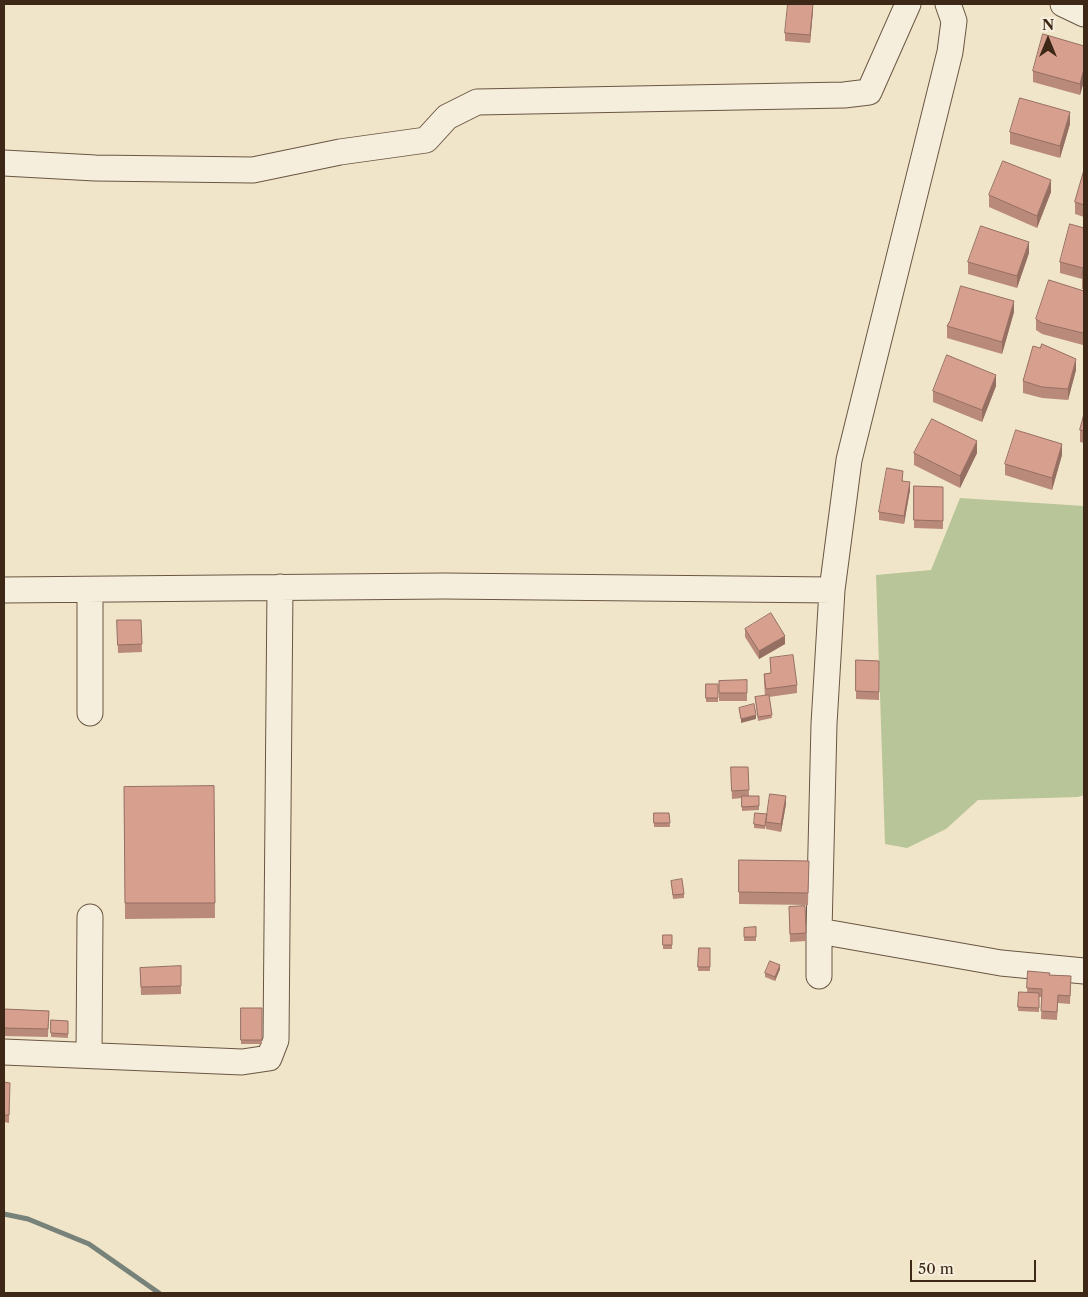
<!DOCTYPE html>
<style>
body{margin:0}
#map{position:relative;width:1088px;height:1297px;overflow:hidden;background:#f1e5c9;font-family:"Libre Caslon Text",serif}
canvas{display:block}
.frame{position:absolute;inset:0;border:5px solid #3d2716;pointer-events:none}
.north{position:absolute;left:1023px;top:15px;width:50px;height:50px;-webkit-text-stroke:4px #f6eedc;paint-order:stroke;rotate:0deg;font-size:14px;font-weight:700;line-height:20px;text-align:center;color:#3d2716}
.north::after{content:'';display:block;margin:auto;width:18px;height:22px;background:#3d2716;clip-path:polygon(50% 0,100% 100%,50% 72%,0 100%)}
.scale{position:absolute;left:910px;top:1260px;width:126px;height:22px;box-sizing:border-box;border:2px solid #3d2716;border-top:0;padding-left:6px;font-size:15px;line-height:18px;white-space:nowrap;color:#3d2716;-webkit-text-stroke:4px #f6eedc;paint-order:stroke}
</style>
<div id="map">
<canvas width="1088" height="1297"></canvas>
<div class="frame"></div>
<div class="north">N</div>
<div class="scale">50 m</div>
</div>
<script>
const c = document.querySelector('canvas').getContext('2d');
c.lineJoin = 'round';
function fillPath(path, color) { c.fillStyle = color; c.fill(path, 'evenodd'); }
function trace(path, color, width, dash) { c.strokeStyle = color; c.lineWidth = width; c.lineCap = dash ? 'butt' : 'round'; c.setLineDash(dash || []); c.stroke(path); }
const green = new Path2D(`
 M 960,498 L 1084,506 L 1084,795 L 1078,797 L 978,800 L 946,829 L 907,848 L 885,844 L 876,575 L 931,570 Z`);
const stream = new Path2D(`
 M 4,1214 L 28,1219 L 89,1244 L 159,1293`);
const minor = new Path2D(`
 M 1063,4 L 1084,14
 M 4,163 L 95,168 L 253,170 L 340,152 L 426,140 L 447,117 L 477,102 L 844,95 L 869,92 L 908,4
 M 4,590 L 444,586 L 832,590 L 849,460 L 950,52 L 954,21 L 948,4
 M 832,590 L 824,724 L 819,931 L 1001,963 L 1084,971
 M 90,713 L 90,590
 M 819,976 L 819,931
 M 4,1052 L 242,1062 L 269,1058 L 276,1040 L 280,587
 M 89,1055 L 90,917`);
const wall = new Path2D(`
 M 813,10 L 810,43 L 785,41 L 785,33 Z
 M 1084,46 L 1084,81 L 1080,95 L 1033,82 L 1033,71 Z
 M 1070,124 L 1060,158 L 1010,144 L 1010,132 Z
 M 1084,170 L 1084,217 L 1075,214 L 1075,202 Z
 M 1051,192 L 1037,228 L 989,207 L 989,195 Z
 M 1084,228 L 1084,289 L 1082,289 L 1082,279 L 1060,273 L 1060,262 Z
 M 1029,253 L 1017,288 L 968,274 L 968,262 Z
 M 1084,291 L 1083,345 L 1042,334 L 1036,330 L 1036,319 Z
 M 1014,312 L 1002,354 L 947,338 L 947,326 L 950,321 Z
 M 1076,370 L 1068,400 L 1042,398 L 1023,393 L 1023,381 Z
 M 996,386 L 982,422 L 933,402 L 933,391 Z
 M 1084,414 L 1084,443 L 1080,442 L 1080,430 Z
 M 914,453 L 977,453 L 960,488 L 914,465 Z
 M 1062,455 L 1052,490 L 1005,475 L 1005,464 Z
 M 903,479 L 903,481 L 910,490 L 904,524 L 879,520 L 879,512 Z
 M 914,486 L 943,487 L 943,529 L 914,528 Z
 M 117,620 L 141,620 L 142,652 L 118,653 Z
 M 745,629 L 785,644 L 759,659 L 745,637 Z
 M 770,658 L 797,685 L 797,693 L 769,697 L 772,718 L 758,721 L 755,697 L 765,696 L 764,682 L 764,674 L 771,673 Z
 M 856,660 L 879,661 L 879,700 L 856,699 Z
 M 747,680 L 747,701 L 719,701 L 719,681 Z
 M 706,684 L 718,684 L 718,702 L 706,702 Z
 M 731,767 L 748,767 L 749,796 L 759,796 L 759,810 L 742,811 L 742,798 L 732,799 Z
 M 214,786 L 215,918 L 125,919 L 124,787 Z
 M 786,804 L 781,832 L 766,829 L 766,822 Z
 M 654,813 L 669,813 L 670,827 L 654,827 Z
 M 767,818 L 765,829 L 754,828 L 754,824 Z
 M 739,860 L 809,861 L 808,905 L 739,904 Z
 M 671,881 L 684,894 L 684,898 L 673,899 Z
 M 805,906 L 806,941 L 790,942 L 789,907 Z
 M 756,927 L 756,941 L 744,941 L 744,928 Z
 M 663,935 L 672,935 L 672,949 L 663,949 Z
 M 699,948 L 710,948 L 710,971 L 698,971 Z
 M 181,966 L 181,994 L 141,995 L 140,968 Z
 M 780,969 L 775,981 L 765,977 L 765,973 Z
 M 1028,971 L 1050,975 L 1071,976 L 1070,1004 L 1058,1003 L 1057,1020 L 1041,1019 L 1042,997 L 1039,997 L 1039,1012 L 1018,1011 L 1019,992 L 1027,993 Z
 M 241,1008 L 262,1008 L 262,1044 L 241,1044 Z
 M 4,1009 L 49,1011 L 48,1037 L 4,1036 Z
 M 51,1020 L 68,1021 L 68,1038 L 51,1037 Z
 M 4,1082 L 10,1083 L 9,1123 L 4,1122 Z`);
const shadedWall = new Path2D(`
 M 813,4 L 813,10 L 810,43 L 810,35 Z
 M 1084,69 L 1084,81 L 1080,95 L 1080,84 Z
 M 1070,112 L 1070,124 L 1060,158 L 1060,146 Z
 M 1051,180 L 1051,192 L 1037,228 L 1037,216 Z
 M 1029,242 L 1029,253 L 1017,288 L 1017,276 Z
 M 1014,301 L 1014,312 L 1002,354 L 1002,342 Z
 M 1084,319 L 1084,342 L 1083,345 L 1083,322 Z
 M 1076,359 L 1076,370 L 1068,400 L 1068,389 Z
 M 996,375 L 996,386 L 982,422 L 982,410 Z
 M 977,441 L 977,453 L 960,488 L 960,476 Z
 M 1062,444 L 1062,455 L 1052,490 L 1052,478 Z
 M 910,482 L 910,490 L 904,524 L 904,516 Z
 M 785,636 L 785,644 L 759,659 L 759,651 Z
 M 756,715 L 756,719 L 741,723 L 741,719 Z
 M 786,796 L 786,804 L 781,832 L 781,824 Z
 M 780,965 L 780,969 L 775,981 L 775,977 Z`);
const building = new Path2D(`
 M 788,4 L 813,4 L 810,35 L 785,33 Z
 M 1043,34 L 1084,46 L 1084,69 L 1080,84 L 1033,71 Z
 M 1020,98 L 1070,112 L 1060,146 L 1010,132 Z
 M 1003,161 L 1051,180 L 1037,216 L 989,195 Z
 M 1084,170 L 1084,205 L 1075,202 Z
 M 1070,224 L 1084,228 L 1084,278 L 1082,277 L 1083,268 L 1060,262 Z
 M 981,226 L 1029,242 L 1017,276 L 968,262 Z
 M 1049,280 L 1084,291 L 1084,319 L 1083,322 L 1084,323 L 1084,330 L 1083,333 L 1042,323 L 1036,319 Z
 M 961,286 L 1014,301 L 1002,342 L 947,326 L 950,321 Z
 M 1042,344 L 1076,359 L 1068,389 L 1042,387 L 1023,381 L 1033,346 L 1040,348 Z
 M 947,355 L 996,375 L 982,410 L 933,391 Z
 M 1084,414 L 1084,431 L 1080,430 Z
 M 932,419 L 977,441 L 960,476 L 914,453 Z
 M 1016,430 L 1062,444 L 1052,478 L 1005,464 Z
 M 887,468 L 903,471 L 902,481 L 910,482 L 904,516 L 879,512 Z
 M 914,486 L 943,487 L 943,521 L 914,520 Z
 M 771,613 L 785,636 L 759,651 L 745,629 Z
 M 117,620 L 141,620 L 142,644 L 118,645 Z
 M 793,655 L 797,685 L 766,689 L 764,674 L 771,673 L 770,658 Z
 M 856,660 L 879,661 L 879,692 L 856,691 Z
 M 747,680 L 747,693 L 719,693 L 719,681 Z
 M 706,684 L 718,684 L 718,698 L 706,698 Z
 M 769,695 L 772,715 L 758,717 L 755,697 Z
 M 754,704 L 756,715 L 741,719 L 739,708 Z
 M 731,767 L 748,767 L 749,790 L 732,791 Z
 M 214,786 L 215,903 L 125,903 L 124,787 Z
 M 770,794 L 786,796 L 781,824 L 766,822 Z
 M 742,796 L 759,796 L 759,806 L 742,807 Z
 M 654,813 L 669,813 L 670,823 L 654,823 Z
 M 755,813 L 767,814 L 765,826 L 754,824 Z
 M 739,860 L 809,861 L 808,893 L 739,892 Z
 M 682,879 L 684,894 L 673,895 L 671,881 Z
 M 805,906 L 806,933 L 790,934 L 789,907 Z
 M 756,927 L 756,937 L 744,937 L 744,928 Z
 M 663,935 L 672,935 L 672,945 L 663,945 Z
 M 699,948 L 710,948 L 710,967 L 698,967 Z
 M 770,961 L 780,965 L 775,977 L 765,973 Z
 M 181,966 L 181,986 L 141,987 L 140,968 Z
 M 1028,971 L 1050,973 L 1049,975 L 1071,976 L 1070,996 L 1058,995 L 1057,1012 L 1041,1011 L 1042,989 L 1027,988 Z
 M 1019,992 L 1039,993 L 1039,1008 L 1018,1007 Z
 M 241,1008 L 262,1008 L 262,1040 L 241,1040 Z
 M 4,1009 L 49,1011 L 48,1029 L 4,1028 Z
 M 51,1020 L 68,1021 L 68,1034 L 51,1033 Z
 M 4,1082 L 10,1083 L 9,1115 L 4,1115 Z`);
fillPath(green, '#b8c598');
trace(stream, '#76827a', 5);
trace(minor, '#6a5643', 27);
trace(minor, '#f6eedc', 25);
fillPath(wall, '#b9897a');
fillPath(shadedWall, '#966f63');
fillPath(building, '#d79f8e');
trace(building, '#966f63', 1);
</script>
